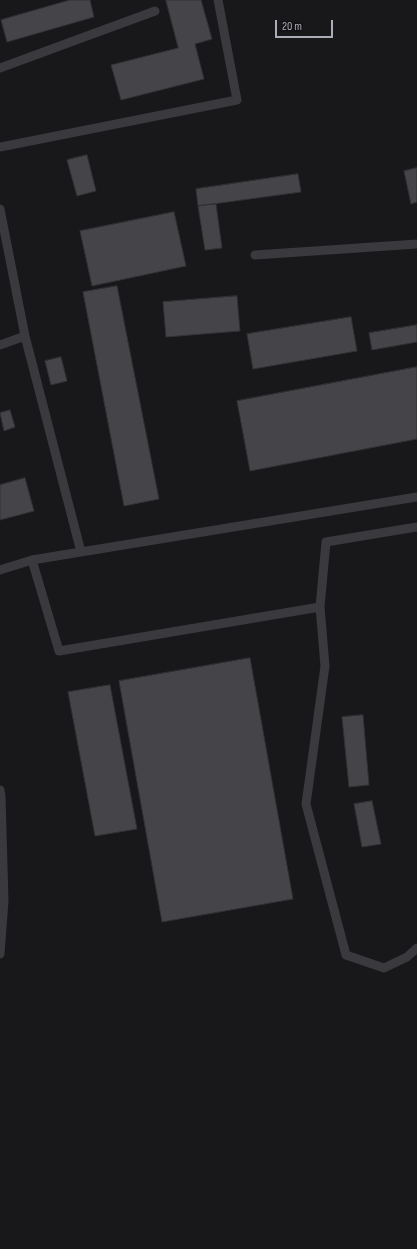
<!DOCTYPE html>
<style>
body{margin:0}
#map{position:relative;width:417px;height:1249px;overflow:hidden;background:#181719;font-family:"Sofia Sans Condensed",sans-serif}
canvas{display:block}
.scale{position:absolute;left:275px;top:20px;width:58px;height:18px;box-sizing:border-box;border:2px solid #abadb7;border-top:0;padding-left:5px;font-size:12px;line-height:14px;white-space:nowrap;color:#abadb7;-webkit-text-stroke:3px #131214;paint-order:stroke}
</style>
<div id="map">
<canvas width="417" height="1249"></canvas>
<div class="scale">20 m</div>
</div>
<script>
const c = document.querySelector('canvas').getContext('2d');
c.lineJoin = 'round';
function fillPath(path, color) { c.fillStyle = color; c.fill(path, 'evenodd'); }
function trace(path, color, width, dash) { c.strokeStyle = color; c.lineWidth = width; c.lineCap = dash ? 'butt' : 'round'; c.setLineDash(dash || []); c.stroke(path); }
const building = new Path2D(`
 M 70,0 L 90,0 L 94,17 L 7,42 L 1,20 Z
 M 166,0 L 201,0 L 212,39 L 195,44 L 204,79 L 121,100 L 111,65 L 178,48 Z
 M 87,155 L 96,191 L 77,196 L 67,160 Z
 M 417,168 L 417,202 L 411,204 L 404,171 Z
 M 298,174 L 301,192 L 198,206 L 196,189 Z
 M 216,204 L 222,248 L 205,250 L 198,206 Z
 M 174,212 L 186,266 L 92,286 L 80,231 Z
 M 117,286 L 159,499 L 124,506 L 83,292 Z
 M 237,296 L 240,331 L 166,337 L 163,302 Z
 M 351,317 L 357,351 L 253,369 L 247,334 Z
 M 417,325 L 417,342 L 372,350 L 369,333 Z
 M 61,357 L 67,381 L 51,385 L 45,361 Z
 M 417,367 L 417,439 L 250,471 L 237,401 Z
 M 10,410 L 15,427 L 4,431 L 0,413 Z
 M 25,478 L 34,511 L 0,520 L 0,485 Z
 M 250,658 L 293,899 L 162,922 L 119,681 Z
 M 110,685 L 137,829 L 95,836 L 68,692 Z
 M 363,715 L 369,785 L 349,787 L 342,717 Z
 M 372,801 L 381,844 L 362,847 L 354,804 Z`);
const service = new Path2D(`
 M 0,68 L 155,11
 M 0,147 L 237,100 L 218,0
 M 0,209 L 25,336 L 81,552
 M 255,255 L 417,244
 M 0,345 L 25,336
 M 32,560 L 59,651 L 320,607 L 326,542 L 417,527
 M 0,570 L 32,560 L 417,497
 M 320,607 L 325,666 L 306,804 L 346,955 L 384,968 L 407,957 L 417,948
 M 0,790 L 1,796 L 4,901 L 0,954`);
fillPath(building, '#454449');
trace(building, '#323235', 1);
trace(service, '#39393e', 9);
</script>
